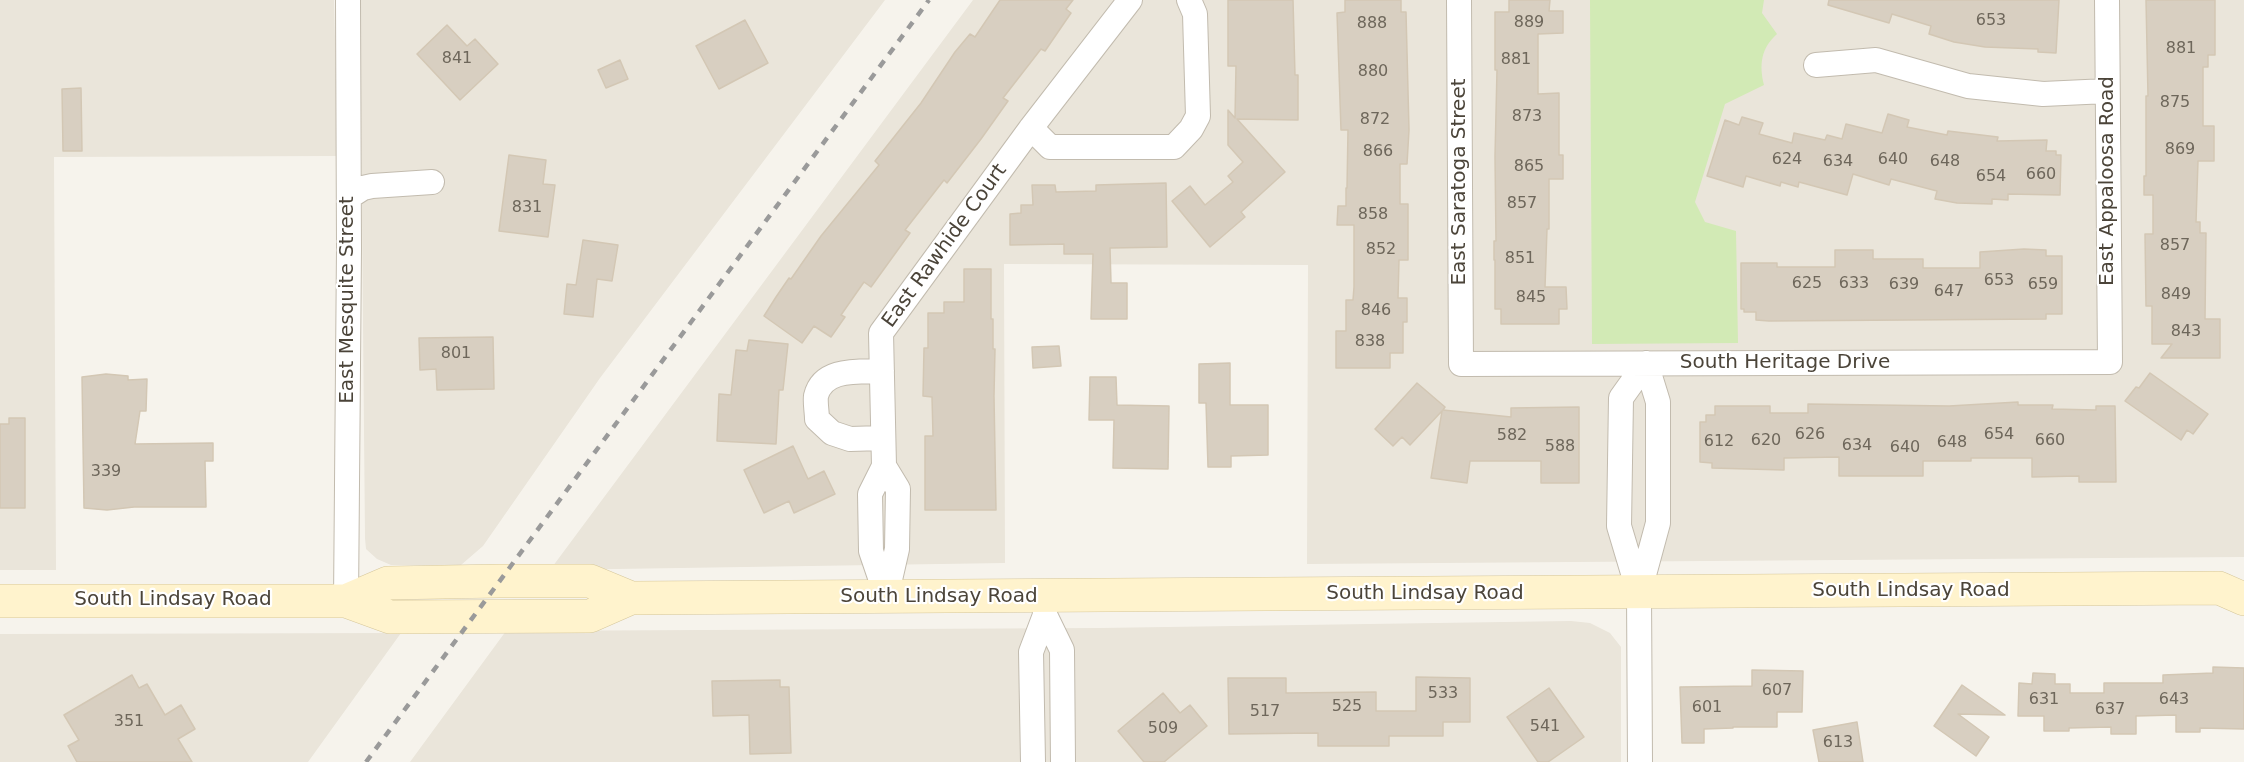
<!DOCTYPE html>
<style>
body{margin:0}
canvas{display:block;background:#f6f3ec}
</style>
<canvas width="2244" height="762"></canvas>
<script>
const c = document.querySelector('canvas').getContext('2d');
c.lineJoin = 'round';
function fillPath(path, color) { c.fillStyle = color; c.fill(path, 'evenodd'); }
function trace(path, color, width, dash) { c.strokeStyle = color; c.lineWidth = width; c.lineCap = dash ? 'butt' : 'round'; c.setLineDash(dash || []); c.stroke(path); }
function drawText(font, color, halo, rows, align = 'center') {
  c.font = font + ' "DejaVu Sans",sans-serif'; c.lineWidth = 4.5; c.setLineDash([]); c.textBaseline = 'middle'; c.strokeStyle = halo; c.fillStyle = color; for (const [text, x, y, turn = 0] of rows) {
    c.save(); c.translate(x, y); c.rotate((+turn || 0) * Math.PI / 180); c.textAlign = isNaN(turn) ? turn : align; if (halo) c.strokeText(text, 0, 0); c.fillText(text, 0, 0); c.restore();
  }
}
const residential = new Path2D(`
 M 0,0 L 334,0 L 338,156 L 54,157 L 56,570 L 0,570 Z
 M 360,0 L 885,0 L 600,378 L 483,546 L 461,565 L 391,565 L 377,559 L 366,549 L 365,538 Z
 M 973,0 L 2244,0 L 2244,557 L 1307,564 L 1308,265 L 1004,264 L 1005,563 L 550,570 Z
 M 1571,621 L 1590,623 L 1610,633 L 1621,647 L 1621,762 L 410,762 L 506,631 L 1099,628 Z
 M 401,633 L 308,762 L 0,762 L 0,634 Z`);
const green = new Path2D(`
 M 1590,0 L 1764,0 L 1762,13 L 1777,34 C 1761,48 1759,65 1764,85 L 1725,104 L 1695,202 L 1705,222 L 1736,231 L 1738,343 L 1592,344 Z`);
const building = new Path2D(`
 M 1000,0 L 1073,0 L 1066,9 L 1071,13 L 1045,51 L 1041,49 L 1003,98 L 1008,101 L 981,139 L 947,183 L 944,180 L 905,230 L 910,233 L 871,287 L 864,282 L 841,315 L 845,317 L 831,337 L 814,326 L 802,343 L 764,316 L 776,297 L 789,278 L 791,279 L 821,236 L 879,165 L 875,161 L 921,103 L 955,52 L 970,34 L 975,37 Z
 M 1228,0 L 1293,0 L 1295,75 L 1298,75 L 1298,120 L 1237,119 L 1285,172 L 1241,212 L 1245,217 L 1210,247 L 1172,201 L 1190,186 L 1205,205 L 1233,182 L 1228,176 L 1243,162 L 1228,145 L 1228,110 L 1235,118 L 1236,66 L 1228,66 Z
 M 1345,0 L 1401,0 L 1401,12 L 1406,12 L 1409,130 L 1407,164 L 1400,164 L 1400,204 L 1408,204 L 1408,260 L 1399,260 L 1398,298 L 1407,298 L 1407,322 L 1403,322 L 1403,353 L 1390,353 L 1390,368 L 1336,368 L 1336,331 L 1346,331 L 1346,300 L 1353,300 L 1354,287 L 1354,225 L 1337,225 L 1338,206 L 1346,206 L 1346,188 L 1347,188 L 1348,130 L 1341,130 L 1337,13 L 1345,12 Z
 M 1509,0 L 1550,0 L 1549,11 L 1563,11 L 1563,33 L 1538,34 L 1538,94 L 1559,93 L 1559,155 L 1563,155 L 1563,179 L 1549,179 L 1549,229 L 1547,229 L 1545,287 L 1566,287 L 1567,309 L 1559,309 L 1559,324 L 1501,324 L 1501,309 L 1495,309 L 1495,260 L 1494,260 L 1494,241 L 1496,241 L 1495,156 L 1497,70 L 1495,70 L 1495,12 L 1509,12 Z
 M 1829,0 L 2059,0 L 2056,53 L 2038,52 L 2038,49 L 1985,47 L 1954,42 L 1929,34 L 1931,26 L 1892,14 L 1889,23 L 1828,5 Z
 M 2146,0 L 2215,0 L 2215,55 L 2208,55 L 2208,67 L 2203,67 L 2203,126 L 2214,126 L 2214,161 L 2198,161 L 2196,222 L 2200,222 L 2200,233 L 2206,233 L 2205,319 L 2220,319 L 2220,358 L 2161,358 L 2172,344 L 2152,344 L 2152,306 L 2146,306 L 2145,234 L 2153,234 L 2153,195 L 2144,195 L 2144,176 L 2146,176 L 2146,96 L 2148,96 Z
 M 745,20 L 768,63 L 719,89 L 696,46 Z
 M 447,25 L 467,46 L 475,39 L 498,64 L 460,100 L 417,54 Z
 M 620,60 L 628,79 L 606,88 L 598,70 Z
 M 81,88 L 82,151 L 63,151 L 62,89 Z
 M 1888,114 L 1909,120 L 1907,127 L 1947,135 L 1948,131 L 1998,137 L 1997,141 L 2047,140 L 2046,151 L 2056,151 L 2056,155 L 2061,155 L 2060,195 L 2008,194 L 2008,200 L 1992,199 L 1992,204 L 1957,203 L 1935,199 L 1937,191 L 1891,179 L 1889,185 L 1853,174 L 1847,195 L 1799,182 L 1798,187 L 1781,182 L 1780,186 L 1746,176 L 1743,187 L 1707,176 L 1725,120 L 1739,125 L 1742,117 L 1763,123 L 1759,134 L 1792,143 L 1794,133 L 1825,140 L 1827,135 L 1842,139 L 1846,124 L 1882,133 Z
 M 509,155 L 546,160 L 543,184 L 555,185 L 548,237 L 499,231 Z
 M 1166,183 L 1167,247 L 1110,248 L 1111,283 L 1127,283 L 1127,319 L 1091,319 L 1093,254 L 1064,254 L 1064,244 L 1010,245 L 1010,214 L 1021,213 L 1021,205 L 1033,205 L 1032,185 L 1055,185 L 1056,192 L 1096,191 L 1096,185 Z
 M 583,240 L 618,245 L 612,281 L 597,279 L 593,317 L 564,314 L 567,284 L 576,285 Z
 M 2024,249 L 2046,250 L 2046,256 L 2062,256 L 2062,314 L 2046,314 L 2046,319 L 1769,321 L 1756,320 L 1756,312 L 1744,312 L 1744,309 L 1741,309 L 1741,263 L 1777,263 L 1777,267 L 1835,267 L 1835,250 L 1873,250 L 1873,259 L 1923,259 L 1923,268 L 1980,268 L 1980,252 Z
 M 964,269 L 991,269 L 991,319 L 993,319 L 993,349 L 995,349 L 994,396 L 996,510 L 925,510 L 925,436 L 933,436 L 932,397 L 923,396 L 924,348 L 928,348 L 928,313 L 944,313 L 944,302 L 964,302 Z
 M 493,337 L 494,389 L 437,390 L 436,369 L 420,370 L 419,338 Z
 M 749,340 L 788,344 L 783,390 L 779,390 L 776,444 L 717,441 L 719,394 L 731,395 L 736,350 L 747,351 Z
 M 1059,346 L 1061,366 L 1033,368 L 1032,347 Z
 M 1230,363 L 1230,405 L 1268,405 L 1268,455 L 1231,456 L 1231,467 L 1208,467 L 1206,403 L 1199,403 L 1199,364 Z
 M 2150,373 L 2208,414 L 2193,434 L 2187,430 L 2181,440 L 2125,401 L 2136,387 L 2139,388 Z
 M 106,374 L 128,376 L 128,380 L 147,379 L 146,411 L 140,411 L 135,444 L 213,443 L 213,461 L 205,461 L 206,507 L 134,507 L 107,510 L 84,508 L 82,377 Z
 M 1090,377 L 1116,377 L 1117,405 L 1169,406 L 1168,469 L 1113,468 L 1114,420 L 1089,420 Z
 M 1417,383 L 1445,407 L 1443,410 L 1511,417 L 1511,408 L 1579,407 L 1579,483 L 1541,483 L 1541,461 L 1470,461 L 1467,483 L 1431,478 L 1442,411 L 1410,445 L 1402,437 L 1393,446 L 1375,429 Z
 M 2018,402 L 2018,405 L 2053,405 L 2052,409 L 2096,410 L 2096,406 L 2115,406 L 2116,482 L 2079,482 L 2079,476 L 2032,477 L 2032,458 L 1971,458 L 1971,461 L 1923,461 L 1923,476 L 1839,476 L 1839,457 L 1784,458 L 1784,470 L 1712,468 L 1712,463 L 1700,462 L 1700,422 L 1706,422 L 1706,415 L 1715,415 L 1715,406 L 1770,406 L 1770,413 L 1808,413 L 1808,404 L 1949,406 Z
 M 9,418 L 25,418 L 25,508 L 0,508 L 0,424 L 9,424 Z
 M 793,446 L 808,479 L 824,471 L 835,494 L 794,513 L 789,501 L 764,513 L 744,470 Z
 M 2213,667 L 2244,668 L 2244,729 L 2200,728 L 2200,732 L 2176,732 L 2176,715 L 2136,716 L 2136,734 L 2111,734 L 2111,727 L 2069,728 L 2069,731 L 2044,731 L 2044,716 L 2018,716 L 2019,683 L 2032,684 L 2033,673 L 2055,674 L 2055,684 L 2070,684 L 2070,693 L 2104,693 L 2104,683 L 2163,683 L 2163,675 L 2213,673 Z
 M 1752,670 L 1803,671 L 1802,712 L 1777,712 L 1777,727 L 1733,727 L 1733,728 L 1704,729 L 1704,743 L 1682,743 L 1680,687 L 1752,686 Z
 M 132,675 L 139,688 L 147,684 L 165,715 L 181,705 L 195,729 L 178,739 L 192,762 L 77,762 L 68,746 L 79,740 L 64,715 Z
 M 1416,677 L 1470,678 L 1470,722 L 1443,722 L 1443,736 L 1389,736 L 1389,746 L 1318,746 L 1318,733 L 1229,734 L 1228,678 L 1286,678 L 1286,693 L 1376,692 L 1376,711 L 1416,711 Z
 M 780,680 L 780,687 L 789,687 L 791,753 L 750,754 L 749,715 L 713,716 L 712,681 Z
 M 1962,685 L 2005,715 L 1958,714 L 1989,737 L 1976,756 L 1934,726 Z
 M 1549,688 L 1584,737 L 1548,762 L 1538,762 L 1507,717 Z
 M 1163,693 L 1180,713 L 1190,705 L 1207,726 L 1164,762 L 1144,762 L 1118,731 Z
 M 1857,722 L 1863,762 L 1819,762 L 1813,730 Z`);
const minor = new Path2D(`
 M 1459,0 L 1461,364 L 2110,362 L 2107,0
 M 1816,65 L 1876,60 L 1968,86 L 2043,94 L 2107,91
 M 1031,128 L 1050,147 L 1174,147 L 1191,129 L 1198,116 L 1195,14 L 1189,0
 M 349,197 L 363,188 L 372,186 L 432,182
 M 882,371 C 860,372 823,367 816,396 C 815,403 817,412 817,419 L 832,433 L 850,439 L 883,438
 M 884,466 L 870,494 L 871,551 L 886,595
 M 1639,593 L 1619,526 L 1621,398 L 1646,363
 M 886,597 L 897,549 L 898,489 L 884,466 L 881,333 L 1031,128 L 1130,0
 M 346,601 L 349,248 L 348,0
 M 1045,615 L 1062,650 L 1063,762
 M 1033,762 L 1031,652 L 1045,615 L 1044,596
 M 1640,762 L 1639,593 L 1658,523 L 1658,402 L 1646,363`);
const secondary = new Path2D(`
 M 0,601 L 346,601 L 390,617 L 590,616 L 631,598 L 2219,588 L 2244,599
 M 346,601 L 388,583 L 499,581 L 590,581 L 631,598`);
const rail = new Path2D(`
 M 366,762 L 929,0`);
const numberNames = [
 ["653",1991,21],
 ["889",1529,23],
 ["888",1372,24],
 ["881",2181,49],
 ["841",457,59],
 ["881",1516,60],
 ["880",1373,72],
 ["875",2175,103],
 ["873",1527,117],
 ["872",1375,120],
 ["869",2180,150],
 ["866",1378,152],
 ["624",1787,160],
 ["640",1893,160],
 ["634",1838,162],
 ["648",1945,162],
 ["865",1529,167],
 ["660",2041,175],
 ["654",1991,177],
 ["857",1522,204],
 ["831",527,208],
 ["858",1373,215],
 ["857",2175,246],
 ["852",1381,250],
 ["851",1520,259],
 ["653",1999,281],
 ["625",1807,284],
 ["633",1854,284],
 ["639",1904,285],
 ["659",2043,285],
 ["647",1949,292],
 ["849",2176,295],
 ["845",1531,298],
 ["846",1376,311],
 ["843",2186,332],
 ["838",1370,342],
 ["801",456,354],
 ["626",1810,435],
 ["654",1999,435],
 ["582",1512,436],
 ["620",1766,441],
 ["660",2050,441],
 ["612",1719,442],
 ["648",1952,443],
 ["634",1857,446],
 ["588",1560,447],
 ["640",1905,448],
 ["339",106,472],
 ["607",1777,691],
 ["533",1443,694],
 ["631",2044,700],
 ["643",2174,700],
 ["525",1347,707],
 ["601",1707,708],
 ["637",2110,710],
 ["517",1265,712],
 ["351",129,722],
 ["541",1545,727],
 ["509",1163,729],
 ["613",1838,743]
];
const streetNames = [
 ["East Appaloosa Road",2108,181,-90],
 ["East Saratoga Street",1460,182,-90],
 ["East Rawhide Court",945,246,-54],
 ["East Mesquite Street",348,300,-90],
 ["South Heritage Drive",1785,363],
 ["South Lindsay Road",1911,591],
 ["South Lindsay Road",1425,594],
 ["South Lindsay Road",939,597],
 ["South Lindsay Road",173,600]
];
fillPath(residential, '#eae5da');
fillPath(green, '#d2eab5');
fillPath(building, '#d8cfc1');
trace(building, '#d3c7b4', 1.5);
trace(minor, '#c2bbae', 26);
trace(secondary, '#d6c79b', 34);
trace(minor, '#fff', 24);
trace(secondary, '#fff3cd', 33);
trace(rail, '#9a9a9a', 4.5, [8, 8]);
drawText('16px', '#6e675b', null, numberNames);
drawText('20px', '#4b4439', '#fff', streetNames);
</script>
